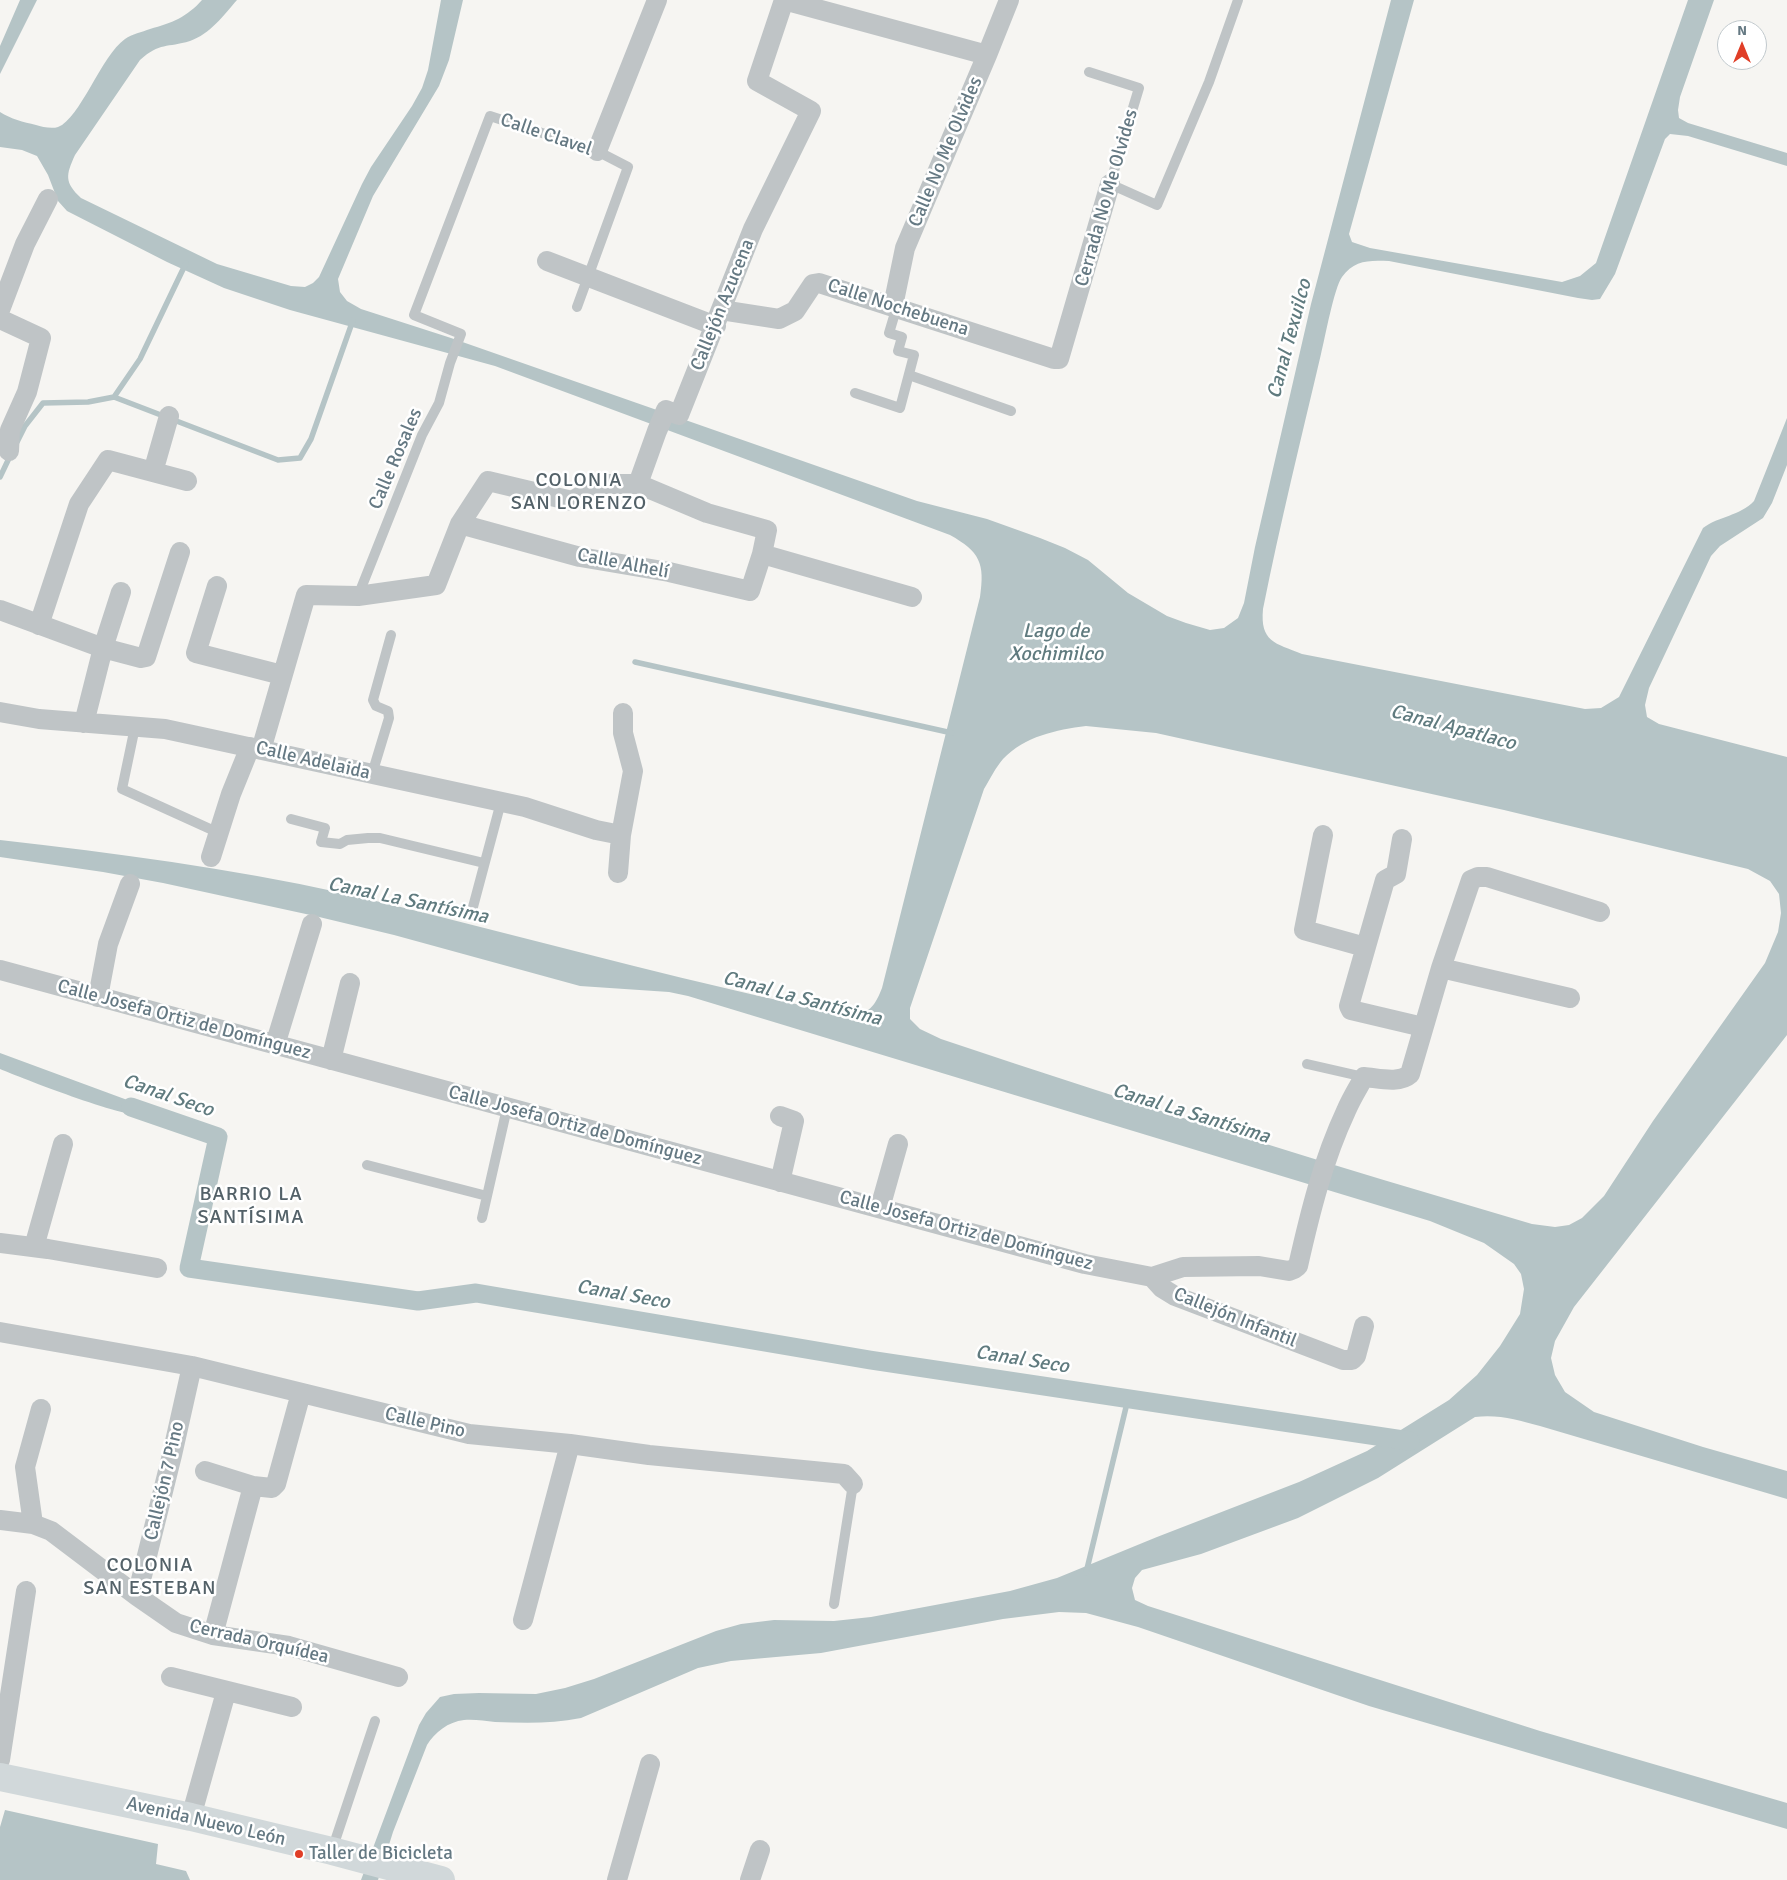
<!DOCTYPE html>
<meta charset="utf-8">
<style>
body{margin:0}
#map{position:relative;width:1787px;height:1880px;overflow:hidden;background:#f6f5f2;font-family:Signika,sans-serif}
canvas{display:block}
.north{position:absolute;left:1717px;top:20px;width:50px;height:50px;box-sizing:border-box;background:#fff;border:1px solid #c1c9cd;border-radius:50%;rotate:0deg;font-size:14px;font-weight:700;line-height:20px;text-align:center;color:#657983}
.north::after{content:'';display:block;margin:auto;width:18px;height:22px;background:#e03e27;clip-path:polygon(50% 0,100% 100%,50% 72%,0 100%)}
</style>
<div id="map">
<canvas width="1787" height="1880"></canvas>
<div class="north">N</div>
</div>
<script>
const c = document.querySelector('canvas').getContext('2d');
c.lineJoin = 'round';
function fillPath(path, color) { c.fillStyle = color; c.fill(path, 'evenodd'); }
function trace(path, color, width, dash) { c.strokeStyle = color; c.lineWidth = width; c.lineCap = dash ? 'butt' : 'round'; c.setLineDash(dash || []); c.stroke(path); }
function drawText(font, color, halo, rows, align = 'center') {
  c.font = font + ' Signika,sans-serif'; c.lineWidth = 5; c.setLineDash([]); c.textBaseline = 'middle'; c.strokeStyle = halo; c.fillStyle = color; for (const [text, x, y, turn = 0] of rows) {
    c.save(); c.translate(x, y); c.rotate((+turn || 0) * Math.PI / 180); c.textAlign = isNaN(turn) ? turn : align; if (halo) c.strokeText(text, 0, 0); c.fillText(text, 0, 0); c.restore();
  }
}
const water = new Path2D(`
 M 20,0 L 37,0 L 0,74 L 0,46 Z
 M 202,0 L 237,0 C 224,15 210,34 190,41 C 167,48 160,42 140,60 L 75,155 C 66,175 64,182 81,198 L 217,264 L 291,286 L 305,287 L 313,283 L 319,277 L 362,184 L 371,167 L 412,106 L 422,88 L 428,70 L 441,0 L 463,0 L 449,60 L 439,86 L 373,196 L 338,279 L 340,292 L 347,301 L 361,309 L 451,338 L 917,501 L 987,519 L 1040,538 L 1065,548 L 1088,560 L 1128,593 L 1167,616 L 1186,623 L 1210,630 L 1224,628 L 1238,618 L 1244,603 L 1255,547 L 1311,304 L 1391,0 L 1414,0 L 1349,234 L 1352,242 L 1370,248 L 1562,282 L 1580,276 L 1596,263 L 1688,0 L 1714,0 L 1680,97 L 1678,110 L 1679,118 L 1688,123 L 1787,153 L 1787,166 L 1688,136 L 1670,134 L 1665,139 L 1615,274 L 1600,299 L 1592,300 L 1578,298 L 1389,261 C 1369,260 1354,260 1342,277 C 1334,288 1325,338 1321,354 C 1301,439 1280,524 1263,609 C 1260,642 1275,643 1302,654 L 1585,709 L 1601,708 L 1619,697 L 1703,528 C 1719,516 1740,516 1754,501 L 1787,418 L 1787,465 L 1772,503 L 1763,518 L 1720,546 L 1711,556 L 1649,688 L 1645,705 L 1647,717 L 1659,724 L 1787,757 L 1787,1035 L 1574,1307 L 1555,1341 L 1551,1358 L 1555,1375 L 1565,1392 L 1594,1412 L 1703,1447 L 1787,1471 L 1787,1499 L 1540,1426 C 1518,1420 1498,1414 1475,1417 L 1378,1478 L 1298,1518 L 1201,1554 L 1142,1570 L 1135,1578 L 1132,1588 L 1135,1600 L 1148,1606 L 1540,1731 L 1787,1803 L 1787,1829 L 1369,1706 L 1138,1627 L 1086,1613 L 1059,1612 L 1003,1619 L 821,1653 L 731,1661 L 698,1668 L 581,1718 C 552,1724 524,1723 495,1722 C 485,1721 474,1719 464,1720 C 448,1722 435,1732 427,1745 L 393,1832 L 378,1880 L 361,1880 L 419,1725 L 426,1713 L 440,1697 L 454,1694 L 479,1693 L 536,1694 L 565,1688 L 594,1679 L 716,1631 L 741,1624 L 774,1620 L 834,1621 L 871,1617 L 1010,1591 L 1057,1578 L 1157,1537 L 1299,1482 L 1367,1451 L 1449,1400 L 1477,1375 L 1500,1346 L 1520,1314 L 1524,1289 L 1521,1274 L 1514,1264 L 1484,1243 L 1430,1221 L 688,996 L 669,992 L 580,986 L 394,935 L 315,916 L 163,883 L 103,872 L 0,857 L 0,840 C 115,853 229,868 342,893 C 472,923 599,959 729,989 C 770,999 812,1007 853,1016 C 871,1013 876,1003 882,988 L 980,597 C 985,563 980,552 950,535 L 495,366 L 290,310 L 224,288 L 167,262 L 67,211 L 58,201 L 48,175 L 37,156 L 22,150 L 0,147 L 0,112 C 11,119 23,122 36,125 C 42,127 52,129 58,127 C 80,119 101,56 125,39 C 132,34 142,32 150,29 C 172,23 187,17 202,0 ZM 1086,726 L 1156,733 L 1504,810 L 1748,869 L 1770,881 L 1779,894 L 1781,913 L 1778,932 L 1765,963 L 1653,1121 L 1604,1196 L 1582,1218 L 1569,1225 L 1555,1227 L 1532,1224 C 1334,1166 1137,1105 941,1039 L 920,1029 L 910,1019 L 910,1008 L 984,789 C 990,779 996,767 1003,759 C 1025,736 1056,730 1086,726 Z
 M 0,1053 L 149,1108 L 155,1111 L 155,1116 C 138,1124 24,1079 0,1069 Z
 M 5,1810 L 158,1844 L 156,1864 L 186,1871 L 190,1880 L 0,1880 L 0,1827 Z`);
const stream = new Path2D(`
 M 114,397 L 278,460 L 300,458 L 311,439 L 353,320
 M 17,442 L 25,426 L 43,403 L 88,402 L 114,397 L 140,359 L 186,263
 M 0,477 L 11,454
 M 635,662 L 952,733
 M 1086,1573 L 1128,1399`);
const canal = new Path2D(`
 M 131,1107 L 218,1137 L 189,1268 L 418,1301 L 476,1293 L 870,1360 L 1410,1441`);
const lane = new Path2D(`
 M 1089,72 L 1139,88 L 1110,184 L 1157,205 L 1209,82 L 1238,0
 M 909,375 L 1011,411
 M 855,393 L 900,408 L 914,355 L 898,351 L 902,337 L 889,333 L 895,313 L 893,306
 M 358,596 L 422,435 L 439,403 L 450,363 L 461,334 L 414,315 L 490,116 L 597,151 L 628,167 L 577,307
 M 135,727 L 122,789 L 219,833
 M 372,774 L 389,718 L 388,711 L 376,706 L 373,700 L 391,635
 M 291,819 L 325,828 L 321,842 L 340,844 L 347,840 L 368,838 L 380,838 L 484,863
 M 473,907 L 501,802
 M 1307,1064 L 1364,1077
 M 367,1165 L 487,1196
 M 482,1218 L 507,1108
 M 834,1604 L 853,1484
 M 332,1850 L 375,1721`);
const street = new Path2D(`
 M 784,0 L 987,55
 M 597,151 L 657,0
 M 547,261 L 716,326
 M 893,306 L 905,248 L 987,55 L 1009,0
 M 0,310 L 25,244 L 48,199
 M 721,310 L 779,319 L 795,311 L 813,284 L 819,283 L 1054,359 L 1059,359 L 1110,184
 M 0,319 L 41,338 L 27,392 L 10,430 L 9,451
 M 153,472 L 169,416
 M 638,484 L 657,431 L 666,410 L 679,415 L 753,229 L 811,111 L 757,81 L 784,0
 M 762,554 L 912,597
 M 217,586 L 196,653 L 282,675
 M 0,610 L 103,648 L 141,658 L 146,657 L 180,552
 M 39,625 L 79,504 L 108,460 L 187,481
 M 0,712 L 39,719 L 165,729 L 525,807 L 596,830 L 621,835
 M 84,723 L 103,648 L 121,592
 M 261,750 L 306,595 L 358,596 L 436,585 L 460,524 L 488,481 L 572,501 L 602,484 L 638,484 L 707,513 L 767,530 L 762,554 L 750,591 L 669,572 L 580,557 L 460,524
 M 1323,835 L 1304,930 L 1365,947
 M 1402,839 L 1396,874 L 1385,880 L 1349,1006 L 1351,1010 L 1423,1027
 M 211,857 L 231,794 L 250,747
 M 618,873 L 621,835 L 633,771 L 623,733 L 623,713
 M 1441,968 L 1570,998
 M 0,970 L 1085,1264 L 1152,1277 L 1183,1267 L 1259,1266 L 1289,1271 L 1294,1269 L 1298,1266 C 1310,1213 1323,1160 1346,1111 C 1351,1099 1358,1088 1364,1077 C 1378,1078 1399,1084 1410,1074 L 1441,968 L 1471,880 L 1478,877 L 1487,877 L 1600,912
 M 98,997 L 108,944 L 130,884
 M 275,1045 L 312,924
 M 331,1060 L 350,983
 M 780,1182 L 794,1121 L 780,1116
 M 880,1208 L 898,1144
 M 0,1243 L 48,1249 L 157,1268
 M 34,1247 L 63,1144
 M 1152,1277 L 1162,1288 L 1175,1296 L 1343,1360 L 1352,1360 L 1356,1356 L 1364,1326
 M 0,1332 L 192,1366 L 469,1434 L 570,1444 L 649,1455 L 844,1474 L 853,1484
 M 205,1471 L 253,1486
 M 0,1520 L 33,1524 L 51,1531 L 137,1596 L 176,1623 L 213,1635 L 289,1646 L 398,1677
 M 33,1524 L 25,1467 L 41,1409
 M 137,1596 L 172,1455 L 192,1366
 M 523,1620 L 570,1444
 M 213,1635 L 253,1486 L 272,1488 L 276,1484 L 301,1393
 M 171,1677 L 292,1707
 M 0,1760 L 26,1591
 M 191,1817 L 226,1692
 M 617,1880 L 650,1764
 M 750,1880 L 760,1850`);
const secondary = new Path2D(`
 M 0,1777 L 191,1817 L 332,1851 L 441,1880`);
const markers = [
 [299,1854,5,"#e03e27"]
];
const streetNames = [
 ["Calle Clavel",546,135,19],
 ["Calle No Me Olvides",946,152,-67],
 ["Cerrada No Me Olvides",1107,198,-74],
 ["Callejón Azucena",723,305,-68],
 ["Calle Nochebuena",898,308,18],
 ["Calle Rosales",396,459,-67],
 ["Calle Alhelí",623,564,11],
 ["Calle Adelaida",313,761,13],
 ["Calle Josefa Ortiz de Domínguez",184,1020,15],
 ["Calle Josefa Ortiz de Domínguez",575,1126,15],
 ["Calle Josefa Ortiz de Domínguez",966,1231,15],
 ["Callejón Infantil",1235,1318,22],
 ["Calle Pino",425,1423,13],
 ["Callejón 7 Pino",165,1481,-77],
 ["Cerrada Orquídea",259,1642,13],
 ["Avenida Nuevo León",206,1822,13]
];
const poiNames = [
 ["Taller de Bicicleta",309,1854]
];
const waterNames = [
 ["Canal Texuilco",1290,339,-75],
 ["Lago de",1056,632],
 ["Xochimilco",1056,655],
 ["Canal Apatlaco",1453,728,15],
 ["Canal La Santísima",408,901,12],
 ["Canal La Santísima",802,999,15],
 ["Canal Seco",168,1096,19],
 ["Canal La Santísima",1191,1114,17],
 ["Canal Seco",623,1295,10],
 ["Canal Seco",1022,1360,9]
];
const neighbourhoodNames = [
 ["COLONIA",579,481],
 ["SAN LORENZO",579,504],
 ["BARRIO LA",251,1195],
 ["SANTÍSIMA",251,1218],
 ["COLONIA",150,1566],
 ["SAN ESTEBAN",150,1589]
];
fillPath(water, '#b5c4c6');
trace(stream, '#b5c4c6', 5.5);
trace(canal, '#b5c4c6', 19);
trace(lane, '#bfc4c6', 10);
trace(street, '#bfc4c6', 20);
trace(secondary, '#d1d8da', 28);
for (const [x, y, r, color] of markers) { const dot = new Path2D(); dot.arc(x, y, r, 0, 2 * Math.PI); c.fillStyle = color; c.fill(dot); trace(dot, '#fff', 2); }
drawText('19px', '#657983', '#fff', streetNames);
drawText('19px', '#657983', '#fff', poiNames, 'left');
drawText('italic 20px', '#607b7f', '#fff', waterNames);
c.letterSpacing = '1px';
drawText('20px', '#536168', '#fff', neighbourhoodNames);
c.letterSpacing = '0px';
</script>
